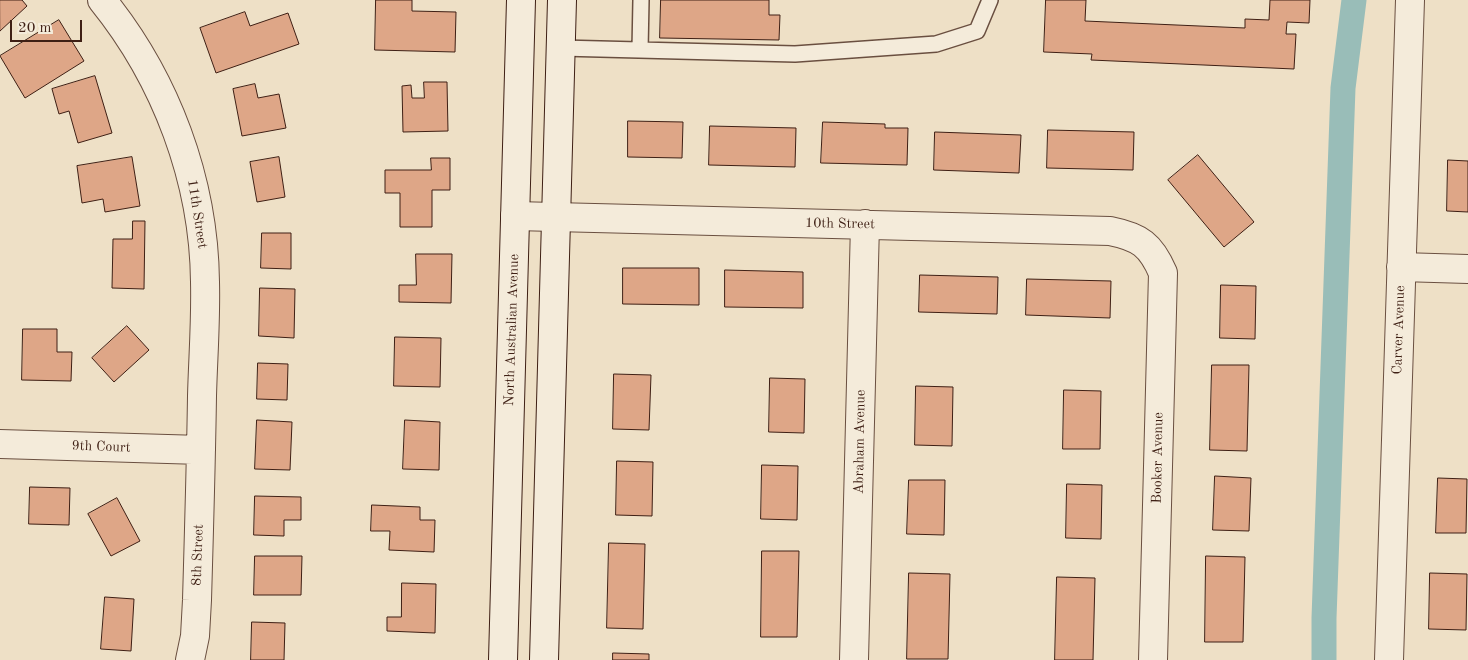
<!DOCTYPE html>
<style>
body{margin:0}
#map{position:relative;width:1468px;height:660px;overflow:hidden;background:#eee0c6;font-family:"Old Standard TT",serif}
canvas{display:block}
.scale{position:absolute;left:10px;top:20px;width:72px;height:22px;box-sizing:border-box;border:2px solid #3e1f14;border-top:0;padding-left:6px;font-size:15px;line-height:18px;white-space:nowrap;color:#3e1f14;-webkit-text-stroke:4px #f4ebda;paint-order:stroke}
</style>
<div id="map">
<canvas width="1468" height="660"></canvas>
<div class="scale">20 m</div>
</div>
<script>
const c = document.querySelector('canvas').getContext('2d');
c.lineJoin = 'round';
function trace(path, color, width, dash) { c.strokeStyle = color; c.lineWidth = width; c.lineCap = dash ? 'butt' : 'round'; c.setLineDash(dash || []); c.stroke(path); }
function fillPath(path, color) { c.fillStyle = color; c.fill(path, 'evenodd'); }
function drawText(font, color, halo, rows, align = 'center') {
  c.font = font + ' "Old Standard TT",serif'; c.lineWidth = 4; c.setLineDash([]); c.textBaseline = 'middle'; c.strokeStyle = halo; c.fillStyle = color; for (const [text, x, y, turn = 0] of rows) {
    c.save(); c.translate(x, y); c.rotate((+turn || 0) * Math.PI / 180); c.textAlign = isNaN(turn) ? turn : align; if (halo) c.strokeText(text, 0, 0); c.fillText(text, 0, 0); c.restore();
  }
}
const canal = new Path2D(`
 M 1324,660 L 1324,618 L 1343,88 L 1354,0`);
const building = new Path2D(`
 M 0,0 L 22,0 L 27,6 L 0,31 Z
 M 376,0 L 412,0 L 412,11 L 456,12 L 455,52 L 375,50 Z
 M 661,0 L 769,0 L 769,15 L 780,15 L 779,40 L 660,38 Z
 M 1046,0 L 1086,0 L 1085,21 L 1245,28 L 1245,19 L 1269,20 L 1270,0 L 1310,0 L 1309,23 L 1287,22 L 1286,34 L 1296,34 L 1294,69 L 1091,60 L 1092,54 L 1044,52 Z
 M 245,12 L 250,26 L 288,13 L 299,44 L 216,73 L 200,28 Z
 M 59,20 L 84,61 L 25,98 L 0,56 Z
 M 95,76 L 112,133 L 78,143 L 69,111 L 59,114 L 52,89 Z
 M 424,82 L 447,82 L 448,131 L 403,132 L 402,86 L 411,85 L 412,98 L 424,98 Z
 M 255,84 L 258,98 L 279,94 L 286,128 L 242,136 L 233,89 Z
 M 628,121 L 683,122 L 682,158 L 628,157 Z
 M 823,122 L 885,124 L 885,128 L 908,128 L 907,165 L 821,163 Z
 M 710,126 L 796,128 L 795,167 L 709,165 Z
 M 1048,130 L 1134,132 L 1133,170 L 1047,168 Z
 M 935,132 L 1021,135 L 1019,173 L 934,170 Z
 M 1198,155 L 1254,222 L 1224,247 L 1168,180 Z
 M 132,157 L 140,206 L 105,212 L 103,199 L 82,203 L 77,166 Z
 M 279,157 L 285,197 L 257,202 L 250,162 Z
 M 431,158 L 450,158 L 450,190 L 432,190 L 432,227 L 400,227 L 400,193 L 385,193 L 385,170 L 431,170 Z
 M 1448,160 L 1468,161 L 1468,212 L 1447,211 Z
 M 133,221 L 145,221 L 144,289 L 112,288 L 113,239 L 132,239 Z
 M 262,233 L 291,233 L 291,269 L 261,268 Z
 M 416,254 L 452,254 L 451,303 L 399,302 L 399,285 L 416,285 Z
 M 623,268 L 699,268 L 699,305 L 623,304 Z
 M 725,270 L 803,272 L 803,308 L 725,307 Z
 M 920,275 L 998,277 L 997,314 L 919,312 Z
 M 1027,279 L 1111,281 L 1110,318 L 1026,315 Z
 M 1221,285 L 1256,286 L 1255,339 L 1220,338 Z
 M 260,288 L 295,289 L 294,338 L 259,336 Z
 M 127,326 L 149,350 L 114,382 L 92,358 Z
 M 23,329 L 57,329 L 57,352 L 72,352 L 71,381 L 22,380 Z
 M 395,337 L 441,338 L 440,387 L 394,386 Z
 M 258,363 L 288,364 L 287,400 L 257,399 Z
 M 1212,365 L 1249,365 L 1247,451 L 1210,450 Z
 M 614,374 L 651,375 L 649,430 L 613,429 Z
 M 770,378 L 805,379 L 804,433 L 769,432 Z
 M 916,386 L 953,387 L 952,446 L 915,445 Z
 M 1064,390 L 1101,391 L 1100,449 L 1063,449 Z
 M 257,420 L 292,422 L 290,470 L 255,469 Z
 M 405,420 L 440,422 L 439,470 L 403,469 Z
 M 617,461 L 653,462 L 652,516 L 616,515 Z
 M 762,465 L 798,466 L 797,520 L 761,519 Z
 M 1215,476 L 1251,478 L 1249,531 L 1213,530 Z
 M 1438,478 L 1467,479 L 1466,533 L 1436,533 Z
 M 909,480 L 945,480 L 944,535 L 907,534 Z
 M 1067,484 L 1102,485 L 1101,539 L 1066,538 Z
 M 30,487 L 70,488 L 69,525 L 29,524 Z
 M 255,496 L 301,497 L 301,520 L 284,520 L 284,536 L 254,535 Z
 M 117,498 L 140,541 L 111,556 L 88,514 Z
 M 372,505 L 420,507 L 420,520 L 435,520 L 434,552 L 389,550 L 390,531 L 371,531 Z
 M 609,543 L 645,544 L 643,629 L 607,628 Z
 M 762,551 L 799,551 L 797,637 L 761,637 Z
 M 255,556 L 302,556 L 301,595 L 254,595 Z
 M 1206,556 L 1245,557 L 1243,642 L 1205,642 Z
 M 909,573 L 950,574 L 948,659 L 907,659 Z
 M 1430,573 L 1467,574 L 1466,630 L 1429,629 Z
 M 1057,577 L 1095,578 L 1093,660 L 1055,660 Z
 M 402,583 L 436,584 L 435,633 L 387,631 L 387,617 L 401,617 Z
 M 105,597 L 134,599 L 131,651 L 101,649 Z
 M 252,622 L 285,623 L 284,660 L 251,660 Z
 M 613,653 L 649,654 L 649,660 L 613,660 Z`);
const service = new Path2D(`
 M 561,48 L 795,54 L 936,44 L 977,31 L 990,0
 M 640,50 L 641,0`);
const minor = new Path2D(`
 M 102,0 C 166,79 204,180 205,282 C 206,320 203,358 202,396 C 201,464 199,532 197,600 L 195,636 L 190,660
 M 515,216 L 1110,231 C 1140,237 1151,245 1163,273 L 1153,660
 M 1401,267 L 1468,269
 M 0,444 L 201,450
 M 854,660 L 865,224
 M 1389,660 L 1410,0`);
const secondary = new Path2D(`
 M 503,660 L 521,0
 M 544,660 L 562,0`);
const streetNames = [
 ["11th Street",197,214,81],
 ["10th Street",840,224,1],
 ["North Australian Avenue",512,330,-88],
 ["Carver Avenue",1399,330,-88],
 ["Abraham Avenue",860,442,-89],
 ["9th Court",101,447,2],
 ["Booker Avenue",1158,458,-89],
 ["8th Street",198,555,-88]
];
trace(canal, '#99bdb8', 25);
fillPath(building, '#dea687');
trace(building, '#3e1f14', 1);
trace(service, '#6a4f40', 18);
trace(minor, '#6a4f40', 30);
trace(secondary, '#3e1f14', 30);
trace(service, '#f4ebda', 15);
trace(minor, '#f4ebda', 28);
trace(secondary, '#f4ebda', 28);
drawText('14px', '#3e1f14', '#f4ebda', streetNames);
</script>
